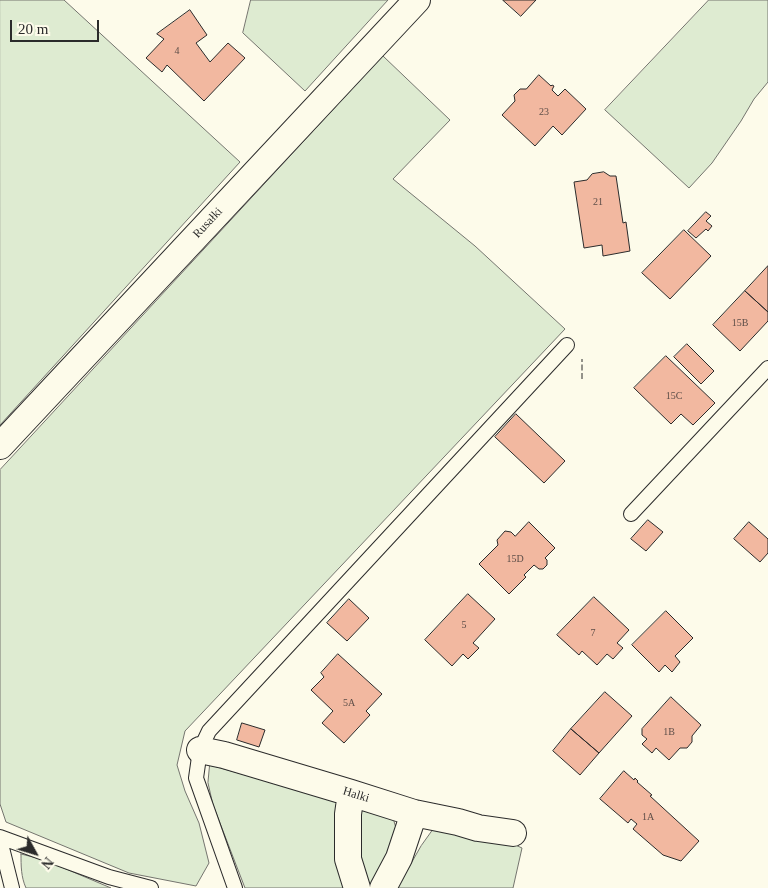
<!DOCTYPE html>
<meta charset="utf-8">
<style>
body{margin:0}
#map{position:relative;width:768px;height:888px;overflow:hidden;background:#fdfbea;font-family:"Times New Roman",serif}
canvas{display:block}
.north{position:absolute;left:10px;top:828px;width:50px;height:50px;-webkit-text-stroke:4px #fdfbea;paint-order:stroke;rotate:129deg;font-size:14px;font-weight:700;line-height:20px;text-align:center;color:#2b2b2b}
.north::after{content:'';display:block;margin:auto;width:18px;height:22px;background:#2b2b2b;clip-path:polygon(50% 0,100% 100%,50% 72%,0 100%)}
.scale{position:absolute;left:10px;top:20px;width:89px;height:22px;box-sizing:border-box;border:2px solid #2b2b2b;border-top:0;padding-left:6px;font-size:15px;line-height:18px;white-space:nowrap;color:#2b2b2b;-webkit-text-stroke:4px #fdfbea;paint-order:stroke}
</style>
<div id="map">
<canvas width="768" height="888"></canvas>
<div class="north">N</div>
<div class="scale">20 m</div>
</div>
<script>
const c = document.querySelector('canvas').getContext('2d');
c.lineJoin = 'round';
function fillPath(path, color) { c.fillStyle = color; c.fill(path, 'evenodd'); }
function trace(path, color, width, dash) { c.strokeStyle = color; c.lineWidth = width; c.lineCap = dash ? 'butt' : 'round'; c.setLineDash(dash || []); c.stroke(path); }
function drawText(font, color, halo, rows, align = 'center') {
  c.font = font + ' "Times New Roman",serif'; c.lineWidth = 4; c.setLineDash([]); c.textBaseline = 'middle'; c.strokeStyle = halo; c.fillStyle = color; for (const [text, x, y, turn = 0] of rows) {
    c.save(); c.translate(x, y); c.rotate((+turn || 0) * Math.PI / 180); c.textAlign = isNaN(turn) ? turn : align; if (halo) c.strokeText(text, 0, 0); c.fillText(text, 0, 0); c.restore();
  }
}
const green = new Path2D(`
 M 0,0 L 64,0 L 240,162 L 0,425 Z
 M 251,0 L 388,0 L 305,91 L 243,33 Z
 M 709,0 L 768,0 L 768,82 L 754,99 L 741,121 L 712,163 L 689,188 L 605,110 Z
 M 383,56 L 450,120 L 393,179 L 475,246 L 565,329 L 185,731 L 177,765 L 185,791 L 199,823 L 209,863 L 196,886 L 129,873 L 6,822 L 0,804 L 0,470 Z
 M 210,765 L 338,801 L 348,888 L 245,888 L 213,805 L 208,783 Z
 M 364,809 L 393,818 L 396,828 L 376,888 L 365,888 L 357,866 L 358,816 Z
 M 435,827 L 511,843 L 522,848 L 513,888 L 397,888 L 421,846 Z
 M 21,854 L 45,860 L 111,888 L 26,888 C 21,877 21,866 21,854 Z`);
const building = new Path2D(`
 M 503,0 L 536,0 L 521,16 Z
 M 190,10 L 207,35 L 196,43 L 210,62 L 228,43 L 245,58 L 204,101 L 167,65 L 162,72 L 146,58 L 164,39 L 157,34 Z
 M 539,75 L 551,86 L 552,85 L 554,86 L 552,90 L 558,96 L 565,89 L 586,109 L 562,135 L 553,126 L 535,146 L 502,115 L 515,101 L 514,95 L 520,89 L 526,89 Z
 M 604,172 L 610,176 L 616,176 L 623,223 L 626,222 L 630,251 L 603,256 L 602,245 L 584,248 L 574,182 L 587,180 L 592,174 Z
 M 706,212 L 711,216 L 706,221 L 712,226 L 708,231 L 706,229 L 696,238 L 688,231 Z
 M 684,230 L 711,256 L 670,299 L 642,273 Z
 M 768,266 L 768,312 L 745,291 Z
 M 745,291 L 768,312 L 768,321 L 740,351 L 713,325 Z
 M 687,344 L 714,371 L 701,384 L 674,357 Z
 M 666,356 L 715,403 L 693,425 L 681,414 L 671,424 L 634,388 Z
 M 516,414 L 565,461 L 544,483 L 495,437 Z
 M 648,520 L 663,532 L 646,551 L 631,539 Z
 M 529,522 L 555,548 L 545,558 L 547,560 L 547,565 L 543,569 L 539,569 L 534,565 L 524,575 L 526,577 L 509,594 L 479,564 L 498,545 L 497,540 L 505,531 L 511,532 L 515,536 Z
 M 749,522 L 768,539 L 768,553 L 760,562 L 734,539 Z
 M 468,594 L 495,619 L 473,643 L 479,648 L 468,659 L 463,654 L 452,666 L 425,640 Z
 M 594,597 L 629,630 L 617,643 L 623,648 L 613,659 L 607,654 L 597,665 L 582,651 L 579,655 L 557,635 Z
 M 349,599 L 369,618 L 347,641 L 327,623 Z
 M 666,611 L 693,638 L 675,656 L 680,662 L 672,672 L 665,665 L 659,672 L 632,645 Z
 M 338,654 L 382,694 L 366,711 L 370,715 L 344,743 L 322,723 L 333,711 L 311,690 L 324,677 L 321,673 Z
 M 605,692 L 632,716 L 599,753 L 571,729 Z
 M 671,697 L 701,725 L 692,736 L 692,742 L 687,748 L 680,748 L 669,760 L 656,748 L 652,753 L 642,744 L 647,739 L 642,735 L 642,729 Z
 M 242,723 L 265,730 L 259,747 L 237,740 Z
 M 571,729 L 599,753 L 580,775 L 553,751 Z
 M 624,771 L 634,780 L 635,778 L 638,781 L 637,782 L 652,795 L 650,796 L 699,841 L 681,861 L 663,855 L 633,829 L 637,824 L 631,819 L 628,823 L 600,799 Z`);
const lane = new Path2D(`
 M 631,514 L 768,368
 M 0,837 L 109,877 L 151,888
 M 0,840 L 12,888
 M 235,888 L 196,778 L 200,750 L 209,731 L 567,345`);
const street = new Path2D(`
 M 0,446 L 417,0
 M 200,750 L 224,755 L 351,793 L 414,813 L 458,822 L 478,828 L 513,833
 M 351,793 L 348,814 L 348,859 L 357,888
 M 383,888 L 399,858 L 414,813`);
const fence = new Path2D(`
 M 582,379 L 582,359`);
const numberNames = [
 ["4",177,51],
 ["23",544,112],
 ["21",598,202],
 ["15B",740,323],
 ["15C",674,396],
 ["15D",515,559],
 ["5",464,625],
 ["7",593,633],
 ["5A",349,703],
 ["1B",669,732],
 ["1A",648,817]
];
const streetNames = [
 ["Rusałki",208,223,-47],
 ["Halki",356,795,17]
];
fillPath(green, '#deebd1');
trace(green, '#74746e', 1);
fillPath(building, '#f2b8a0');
trace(building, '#2b2b2b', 1);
trace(lane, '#2b2b2b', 16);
trace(street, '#2b2b2b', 28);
trace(lane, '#fdfbea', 14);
trace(street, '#fdfbea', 26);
trace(fence, '#2b2b2b', 1, [6, 2.5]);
drawText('10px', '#5d4e48', null, numberNames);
drawText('12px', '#2b2b2b', '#fdfbea', streetNames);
</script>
